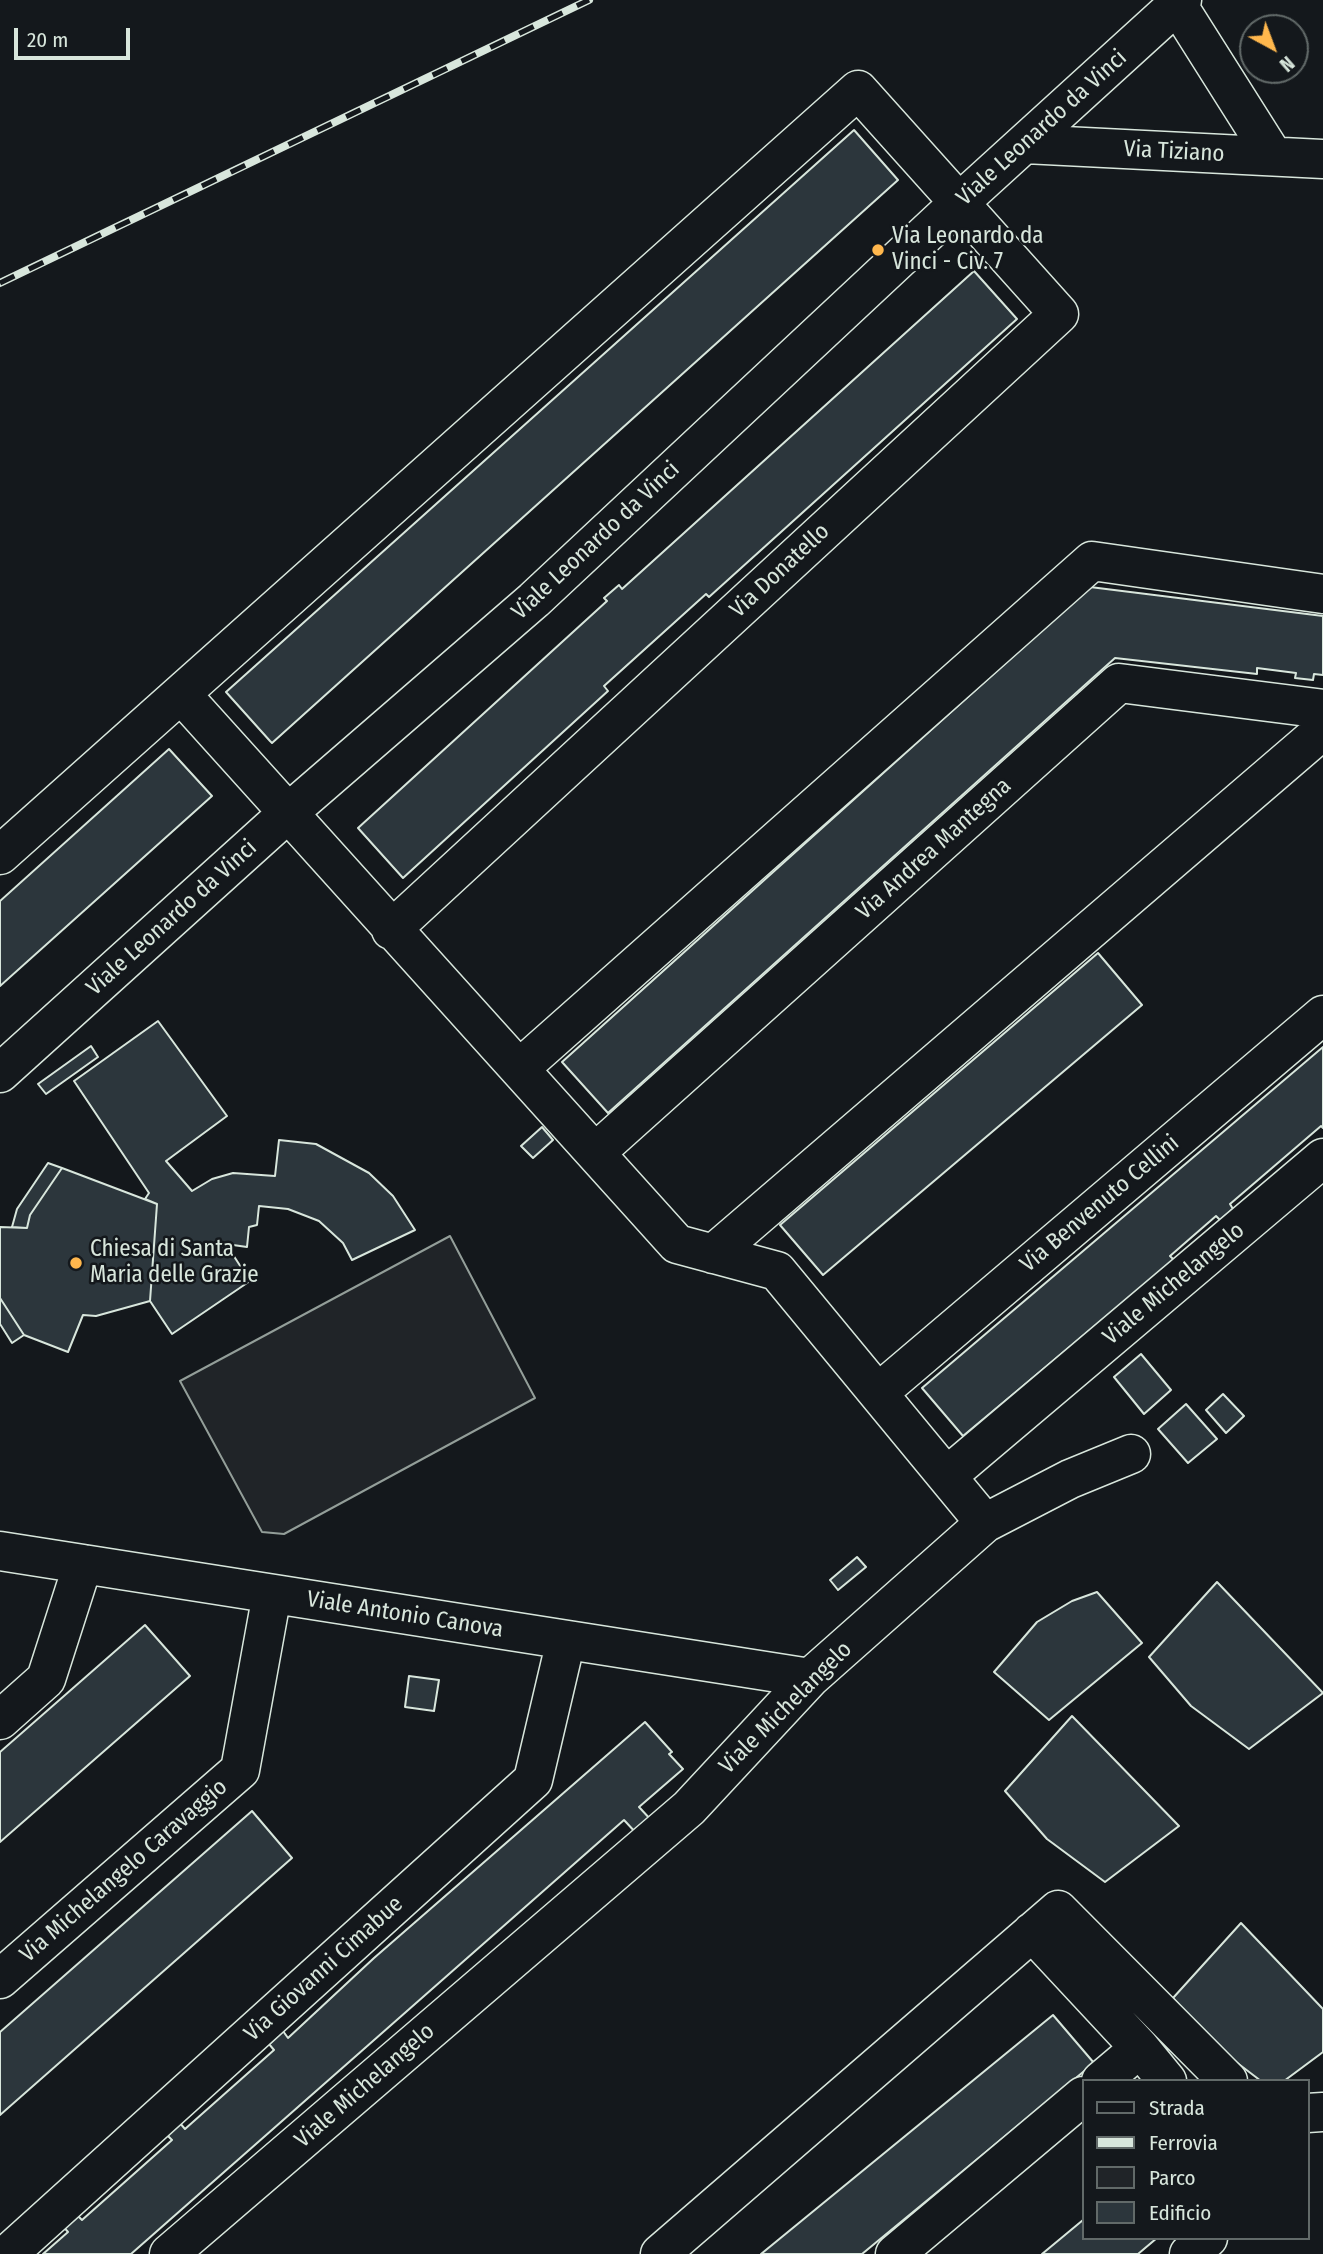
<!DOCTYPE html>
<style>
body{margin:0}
#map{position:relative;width:1323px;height:2254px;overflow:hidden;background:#14181c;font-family:"Fira Sans Condensed",sans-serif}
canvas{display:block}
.legend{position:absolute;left:1082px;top:2079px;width:228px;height:161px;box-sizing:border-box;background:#14181c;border:2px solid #626a69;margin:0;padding:9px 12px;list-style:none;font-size:21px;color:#d8e6dc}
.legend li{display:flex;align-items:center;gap:14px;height:35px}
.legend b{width:35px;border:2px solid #626a69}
.north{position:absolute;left:1239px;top:14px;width:70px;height:70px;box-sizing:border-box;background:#14181c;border:2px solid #626a69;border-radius:50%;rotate:139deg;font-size:19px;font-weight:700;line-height:28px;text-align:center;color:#d8e6dc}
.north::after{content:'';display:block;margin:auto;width:24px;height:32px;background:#ffb74d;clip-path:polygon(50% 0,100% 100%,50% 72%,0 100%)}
.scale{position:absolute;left:14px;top:28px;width:116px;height:32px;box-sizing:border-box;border:4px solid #d8e6dc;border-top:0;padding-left:9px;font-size:21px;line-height:24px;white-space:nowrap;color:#d8e6dc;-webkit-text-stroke:5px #14181c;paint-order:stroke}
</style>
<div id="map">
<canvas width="1323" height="2254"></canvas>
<ul class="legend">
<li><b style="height:9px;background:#14181c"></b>Strada</li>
<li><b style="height:9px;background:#d8e6dc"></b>Ferrovia</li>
<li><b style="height:19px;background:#202428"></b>Parco</li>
<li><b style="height:19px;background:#2c363c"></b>Edificio</li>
</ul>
<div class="north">N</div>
<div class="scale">20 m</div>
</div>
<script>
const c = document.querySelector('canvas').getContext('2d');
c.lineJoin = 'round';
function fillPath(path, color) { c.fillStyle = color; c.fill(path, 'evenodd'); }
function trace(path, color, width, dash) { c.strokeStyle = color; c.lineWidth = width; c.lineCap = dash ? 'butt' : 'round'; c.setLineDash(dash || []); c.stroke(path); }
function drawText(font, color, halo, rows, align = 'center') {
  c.font = font + ' "Fira Sans Condensed",sans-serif'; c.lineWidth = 5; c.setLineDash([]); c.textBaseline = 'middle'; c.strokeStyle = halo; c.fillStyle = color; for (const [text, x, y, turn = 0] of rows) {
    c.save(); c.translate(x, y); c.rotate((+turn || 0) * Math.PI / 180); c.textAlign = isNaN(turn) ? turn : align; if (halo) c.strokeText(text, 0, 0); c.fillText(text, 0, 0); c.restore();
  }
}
const green = new Path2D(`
 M 450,1236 L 535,1398 L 284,1534 L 262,1532 L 180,1381 Z`);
const building = new Path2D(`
 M 854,130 L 898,180 L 272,743 L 270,741 L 226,692 Z
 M 974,271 L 1017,319 L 709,597 L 706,594 L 604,686 L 608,691 L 403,878 L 358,828 L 607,601 L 604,598 L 619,585 L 622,589 Z
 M 1090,587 L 1323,616 L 1323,675 L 1314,674 L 1313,680 L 1295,678 L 1296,673 L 1257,668 L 1257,674 L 1115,658 L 608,1113 L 562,1062 Z
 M 169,749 L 212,796 L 0,986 L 0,901 Z
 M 1098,953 L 1142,1005 L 823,1275 L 780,1225 Z
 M 158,1021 L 227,1116 L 166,1161 L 192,1191 L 212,1179 L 233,1173 L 275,1176 L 279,1140 L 316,1144 L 369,1173 L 393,1196 L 415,1230 L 352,1260 L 343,1243 L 319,1221 L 288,1209 L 259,1206 L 257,1225 L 249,1227 L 247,1247 L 226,1244 L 250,1281 L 172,1334 L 150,1301 L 157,1204 L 145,1199 L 149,1193 L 74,1081 Z
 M 91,1046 L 98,1057 L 46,1094 L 38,1084 Z
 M 1323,1047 L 1323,1128 L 1321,1126 L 1230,1204 L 1233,1209 L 1220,1220 L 1216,1216 L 1170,1256 L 1174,1260 L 963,1436 L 922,1388 Z
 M 542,1127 L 553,1140 L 533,1158 L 521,1146 Z
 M 48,1163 L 62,1168 L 30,1215 L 27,1228 L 12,1227 L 17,1209 Z
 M 62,1168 L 157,1204 L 150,1301 L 96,1316 L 83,1315 L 68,1352 L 24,1335 L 0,1298 L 0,1227 L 27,1228 L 30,1215 Z
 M 0,1298 L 24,1335 L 12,1343 L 0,1324 Z
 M 1141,1354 L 1171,1390 L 1144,1414 L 1114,1377 Z
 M 1223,1394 L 1244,1416 L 1226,1433 L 1206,1410 Z
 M 1186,1404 L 1217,1439 L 1188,1463 L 1158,1429 Z
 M 857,1557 L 866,1567 L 838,1590 L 830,1580 Z
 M 1217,1582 L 1323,1693 L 1249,1749 L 1191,1706 L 1149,1657 Z
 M 1097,1592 L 1142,1643 L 1049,1720 L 994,1672 L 1037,1622 L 1072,1601 Z
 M 145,1625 L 190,1676 L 0,1842 L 0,1752 Z
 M 409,1676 L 439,1680 L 434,1711 L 405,1707 Z
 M 1072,1716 L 1179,1826 L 1105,1882 L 1047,1839 L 1005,1791 Z
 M 645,1722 L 672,1752 L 669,1754 L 683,1769 L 639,1807 L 652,1821 L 637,1834 L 624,1820 L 131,2254 L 43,2254 L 68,2232 L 62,2225 L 75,2213 L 82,2220 L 172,2140 L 166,2134 L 179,2122 L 185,2129 L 274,2050 L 269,2044 L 283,2031 L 288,2038 L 374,1958 Z
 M 252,1811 L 292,1858 L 0,2115 L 0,2032 Z
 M 1241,1923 L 1323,2009 L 1323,2052 L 1284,2081 L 1261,2081 L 1215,2046 L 1173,1998 Z
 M 1053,2015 L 1094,2063 L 862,2254 L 761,2254 Z
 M 1083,2220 L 1083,2238 L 1157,2238 L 1138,2254 L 1042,2254 Z`);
const minor = new Path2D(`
 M 1177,4 L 1273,156
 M 1025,144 L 1323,159
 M 0,855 L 858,90 L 1059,314 L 391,930
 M 519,1069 L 1092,561 L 1323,594
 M 0,1073 L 288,813 L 534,600 L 960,202 L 1182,0
 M 595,1153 L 1119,683 L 1323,709
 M 713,1254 L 1323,730
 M 878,1393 L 1323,1015
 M 947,1476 L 1323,1158
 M 985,1523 L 1070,1479 L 1131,1454
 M 0,1551 L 810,1678
 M 0,1720 L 46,1679 L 83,1564
 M 1032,1932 L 1140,2048 L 1101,2081
 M 0,1979 L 240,1770 L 272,1594
 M 1140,2048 L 1167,2081
 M 1307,2113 L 1323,2112
 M 8,2254 L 533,1780 L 566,1640
 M 169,2254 L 689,1808 L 810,1678 L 985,1523 L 777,1271 L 677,1244 L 181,694
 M 660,2254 L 1058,1910 L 1228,2081
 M 895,2254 L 1083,2096
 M 1189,2254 L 1208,2238`);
const rail = new Path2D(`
 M 0,283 L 589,0`);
const markers = [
 [878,250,7,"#ffb74d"],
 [76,1263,7,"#ffb74d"]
];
const streetNames = [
 ["Viale Leonardo da Vinci",1042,128,-42],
 ["Via Tiziano",1174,152,3],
 ["Viale Leonardo da Vinci",596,541,-43],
 ["Via Donatello",780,571,-43],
 ["Via Andrea Mantegna",934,849,-42],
 ["Viale Leonardo da Vinci",172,918,-42],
 ["Via Benvenuto Cellini",1100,1204,-40],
 ["Viale Michelangelo",1174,1284,-40],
 ["Viale Antonio Canova",405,1615,9],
 ["Viale Michelangelo",786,1708,-45],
 ["Via Michelangelo Caravaggio",124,1871,-41],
 ["Via Giovanni Cimabue",324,1969,-42],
 ["Viale Michelangelo",365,2086,-41]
];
const poiNames = [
 ["Via Leonardo da",892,237],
 ["Vinci - Civ. 7",892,263],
 ["Chiesa di Santa",90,1250],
 ["Maria delle Grazie",90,1276]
];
fillPath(green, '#202428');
trace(green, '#939e99', 2);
fillPath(building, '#2c363c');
trace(building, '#d8e6dc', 2);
trace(minor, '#d8e6dc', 41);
trace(minor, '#14181c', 38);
trace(rail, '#d8e6dc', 8);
trace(rail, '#14181c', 5, [16]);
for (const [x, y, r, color] of markers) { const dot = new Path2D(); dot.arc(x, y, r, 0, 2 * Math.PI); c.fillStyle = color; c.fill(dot); trace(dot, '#14181c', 2.5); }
drawText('23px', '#d8e6dc', '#14181c', streetNames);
drawText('23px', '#d8e6dc', '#14181c', poiNames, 'left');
</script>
